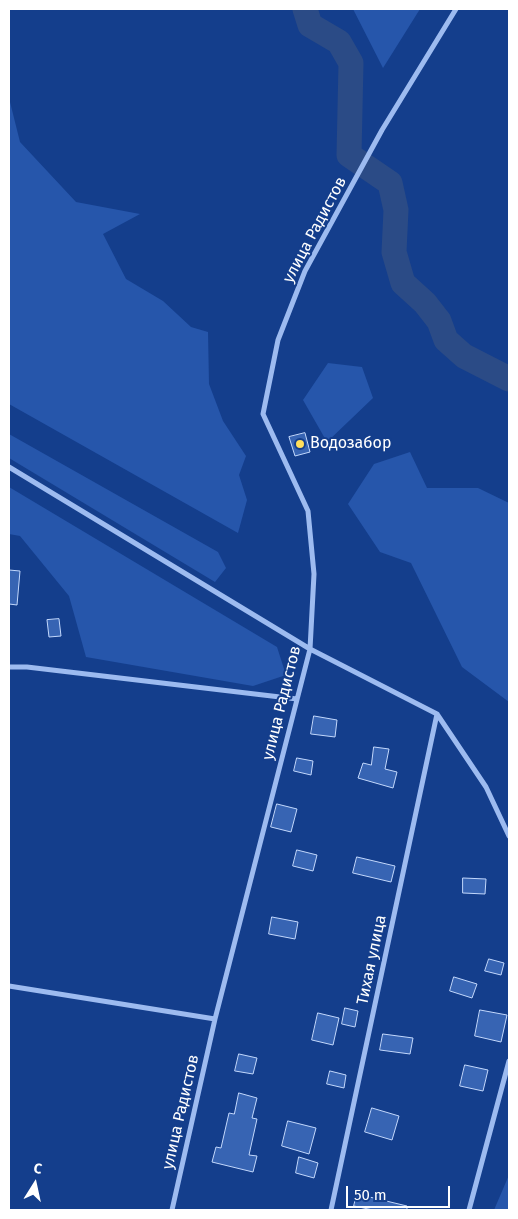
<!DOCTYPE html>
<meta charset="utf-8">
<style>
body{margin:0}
#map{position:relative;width:518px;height:1219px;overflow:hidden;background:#143e8c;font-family:"Fira Sans",sans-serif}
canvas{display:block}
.frame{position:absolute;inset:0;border:10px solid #fff;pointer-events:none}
.north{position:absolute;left:10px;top:1159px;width:50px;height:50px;-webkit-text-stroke:4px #143e8c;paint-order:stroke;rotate:10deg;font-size:14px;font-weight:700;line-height:20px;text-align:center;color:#fff}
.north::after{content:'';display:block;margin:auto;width:18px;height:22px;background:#fff;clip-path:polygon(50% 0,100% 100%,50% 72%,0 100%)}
.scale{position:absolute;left:346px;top:1186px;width:104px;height:22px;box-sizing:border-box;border:2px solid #fff;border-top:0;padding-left:6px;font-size:15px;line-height:18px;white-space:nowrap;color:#fff;-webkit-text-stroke:4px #143e8c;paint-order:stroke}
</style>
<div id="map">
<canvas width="518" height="1219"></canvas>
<div class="frame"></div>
<div class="north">С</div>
<div class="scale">50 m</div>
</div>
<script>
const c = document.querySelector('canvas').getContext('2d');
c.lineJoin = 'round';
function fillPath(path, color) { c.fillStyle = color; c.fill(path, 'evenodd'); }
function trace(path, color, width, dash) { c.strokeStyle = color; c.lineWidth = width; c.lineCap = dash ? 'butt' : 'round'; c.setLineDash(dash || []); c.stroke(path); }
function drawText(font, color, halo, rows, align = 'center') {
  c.font = font + ' "Fira Sans",sans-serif'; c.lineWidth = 4; c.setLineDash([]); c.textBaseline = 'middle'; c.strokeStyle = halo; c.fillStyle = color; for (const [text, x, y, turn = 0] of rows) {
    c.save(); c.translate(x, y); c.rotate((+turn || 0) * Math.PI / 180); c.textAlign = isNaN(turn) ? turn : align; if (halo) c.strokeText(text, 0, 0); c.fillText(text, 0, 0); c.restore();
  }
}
const green = new Path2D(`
 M 353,9 L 420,9 L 383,68 Z
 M 9,98 L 20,142 L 76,202 L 140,214 L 103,234 L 126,279 L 163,301 L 191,327 L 208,332 L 209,384 L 223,421 L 246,456 L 239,475 L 247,500 L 238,533 L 9,404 Z
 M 328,363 L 362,367 L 373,398 L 327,442 L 303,400 Z
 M 9,434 L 218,552 L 226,568 L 215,582 L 9,458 Z
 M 410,452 L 427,488 L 478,488 L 509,503 L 509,702 L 462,667 L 411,563 L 380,552 L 348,504 L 374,464 Z
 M 9,487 L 277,647 L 286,675 L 253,686 L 86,657 L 69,596 L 20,536 L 9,534 Z
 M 509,1175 L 509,1210 L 494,1210 Z`);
const river = new Path2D(`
 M 305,9 L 310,25 L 339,42 L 351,63 L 349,155 L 390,183 L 396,210 L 394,252 L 403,283 L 425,303 L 439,321 L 446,340 L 464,356 L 509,379`);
const building = new Path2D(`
 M 305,433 L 310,452 L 295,456 L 289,437 Z
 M 9,570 L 20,571 L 17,605 L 9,604 Z
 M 59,619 L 61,636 L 49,637 L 47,620 Z
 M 314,716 L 337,720 L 335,737 L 311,734 Z
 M 374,747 L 389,749 L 385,769 L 397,772 L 393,788 L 358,778 L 363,763 L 371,765 Z
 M 297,758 L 313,761 L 311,775 L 294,771 Z
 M 277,804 L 297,809 L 291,832 L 271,827 Z
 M 297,850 L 317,855 L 313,871 L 293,866 Z
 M 357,857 L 395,866 L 391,882 L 353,873 Z
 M 463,878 L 486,879 L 485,894 L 463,893 Z
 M 272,917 L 298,922 L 295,939 L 269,934 Z
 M 489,959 L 504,963 L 501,975 L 485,971 Z
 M 454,977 L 477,984 L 472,998 L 450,991 Z
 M 345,1008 L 358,1011 L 355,1027 L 342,1024 Z
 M 480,1010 L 507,1015 L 501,1042 L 475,1036 Z
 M 318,1013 L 339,1018 L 333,1045 L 312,1040 Z
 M 383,1034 L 413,1038 L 410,1054 L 380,1050 Z
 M 239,1054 L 257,1058 L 253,1074 L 235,1071 Z
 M 465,1065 L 488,1070 L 483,1091 L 460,1086 Z
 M 330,1071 L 346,1075 L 344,1088 L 327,1084 Z
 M 239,1093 L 257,1098 L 252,1118 L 257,1119 L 249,1155 L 257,1156 L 253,1172 L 212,1162 L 216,1147 L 221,1148 L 229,1113 L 234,1114 Z
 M 372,1108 L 399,1116 L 392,1140 L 365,1132 Z
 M 288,1121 L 316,1128 L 309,1154 L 282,1146 Z
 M 299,1157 L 318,1163 L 314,1178 L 296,1173 Z
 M 357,1194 L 407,1206 L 407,1210 L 373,1210 L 354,1206 Z`);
const minor = new Path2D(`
 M 9,467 L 310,649 L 437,714 L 486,787 L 509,836
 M 9,667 L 27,667 L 297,699
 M 9,986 L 215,1019
 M 172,1210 L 215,1019 L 310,649 L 314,574 L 308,511 L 263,414 L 278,340 L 305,271 L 382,130 L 456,9
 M 331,1210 L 437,714
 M 469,1210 L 509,1061`);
const markers = [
 [300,444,5,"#ffde5c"]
];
const streetNames = [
 ["улица Радистов",315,230,-62],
 ["улица Радистов",282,703,-76],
 ["Тихая улица",372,960,-78],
 ["улица Радистов",181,1112,-77]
];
const poiNames = [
 ["Водозабор",310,444]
];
fillPath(green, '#2656ab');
trace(river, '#2b4b86', 25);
fillPath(building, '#3764b3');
trace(building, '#c3d8fc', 1);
trace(minor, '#9dbbf0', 5);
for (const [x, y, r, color] of markers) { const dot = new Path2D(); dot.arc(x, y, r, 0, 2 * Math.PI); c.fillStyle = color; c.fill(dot); trace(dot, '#143e8c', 2); }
drawText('16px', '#fff', '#143e8c', streetNames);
drawText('16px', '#fff', '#143e8c', poiNames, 'left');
</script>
